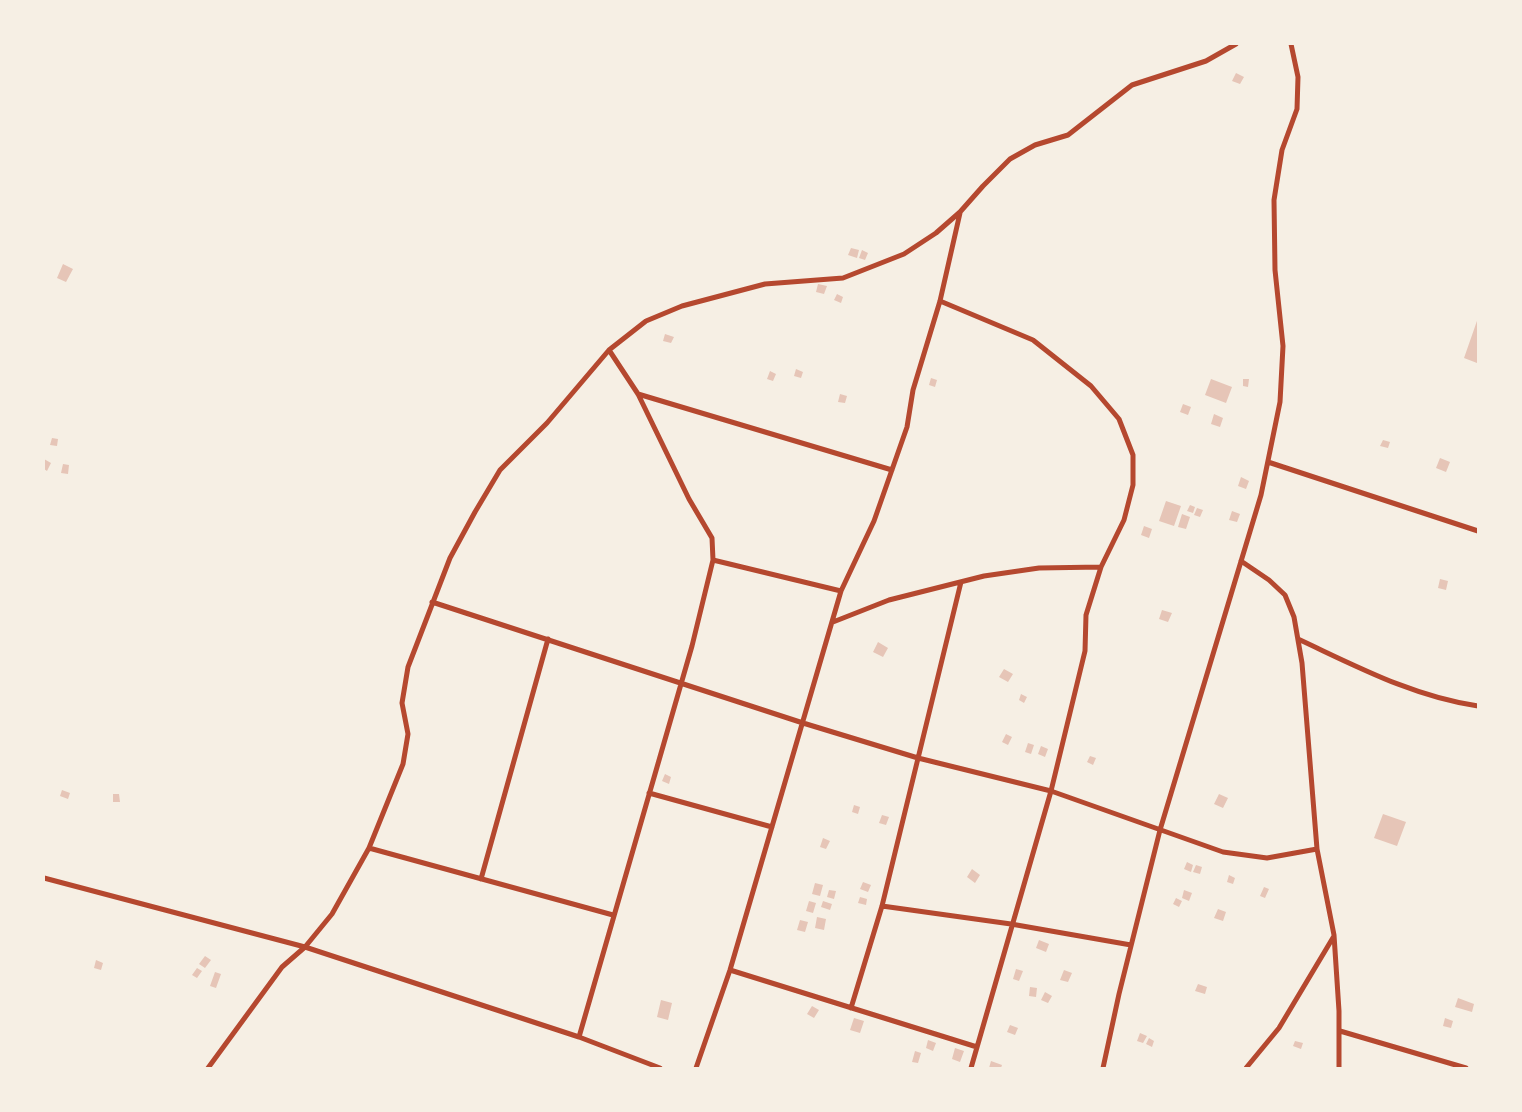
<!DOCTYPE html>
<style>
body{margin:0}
#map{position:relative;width:1522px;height:1112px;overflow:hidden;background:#f6efe4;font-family:"Asap Condensed",sans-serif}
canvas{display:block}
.frame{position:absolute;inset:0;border:45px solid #f6efe4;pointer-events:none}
</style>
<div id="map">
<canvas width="1522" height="1112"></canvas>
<div class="frame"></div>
</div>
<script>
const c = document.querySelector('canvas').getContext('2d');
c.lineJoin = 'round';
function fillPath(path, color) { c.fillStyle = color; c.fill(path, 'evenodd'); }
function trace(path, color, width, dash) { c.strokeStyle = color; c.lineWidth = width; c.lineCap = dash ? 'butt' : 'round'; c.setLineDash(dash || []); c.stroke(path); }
const building = new Path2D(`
 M 1236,73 L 1244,77 L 1240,84 L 1232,81 Z
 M 851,248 L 859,250 L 857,258 L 848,255 Z
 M 862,250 L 868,253 L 865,260 L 859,258 Z
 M 63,264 L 73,269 L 66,282 L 57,278 Z
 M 818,284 L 827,286 L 824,294 L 816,292 Z
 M 837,294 L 843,297 L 841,303 L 834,300 Z
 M 1478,318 L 1478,359 L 1477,363 L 1464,358 Z
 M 665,334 L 674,337 L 671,343 L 663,341 Z
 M 796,369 L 803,372 L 801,378 L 794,376 Z
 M 770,371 L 776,374 L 773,381 L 767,379 Z
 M 931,378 L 937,380 L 935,387 L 929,385 Z
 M 1211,379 L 1232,387 L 1226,403 L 1205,395 Z
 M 1243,379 L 1249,379 L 1248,387 L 1243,386 Z
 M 840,394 L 847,396 L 845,403 L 838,402 Z
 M 1183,404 L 1191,407 L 1188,415 L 1180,412 Z
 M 1214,414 L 1223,418 L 1220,427 L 1211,424 Z
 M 52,438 L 58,439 L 57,446 L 50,445 Z
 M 1383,440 L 1390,442 L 1388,448 L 1380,446 Z
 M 1440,458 L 1450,462 L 1446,472 L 1436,468 Z
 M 44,459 L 51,463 L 47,471 L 44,469 Z
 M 63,464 L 69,465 L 68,474 L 61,473 Z
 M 1241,477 L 1249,481 L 1246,489 L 1238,486 Z
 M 1166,501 L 1181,506 L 1174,526 L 1159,521 Z
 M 1190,505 L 1195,507 L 1193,513 L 1187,511 Z
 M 1197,508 L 1203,510 L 1200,517 L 1194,515 Z
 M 1232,511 L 1240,514 L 1237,522 L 1229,520 Z
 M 1182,514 L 1190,517 L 1186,529 L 1178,527 Z
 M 1144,526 L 1152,529 L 1149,538 L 1141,535 Z
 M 1440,579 L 1448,581 L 1446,590 L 1438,588 Z
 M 1162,610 L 1172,613 L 1168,622 L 1159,619 Z
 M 878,642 L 888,648 L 883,657 L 873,652 Z
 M 1004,669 L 1013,674 L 1008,682 L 999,677 Z
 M 1021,694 L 1027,697 L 1024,703 L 1019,700 Z
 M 1006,734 L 1012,737 L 1008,745 L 1002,742 Z
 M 1028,743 L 1034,745 L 1031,754 L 1025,752 Z
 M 1041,746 L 1048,749 L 1045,757 L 1038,754 Z
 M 1090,756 L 1096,758 L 1093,765 L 1087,762 Z
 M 665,774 L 671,777 L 669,784 L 662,781 Z
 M 62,790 L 70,793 L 68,799 L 60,796 Z
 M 113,794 L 119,794 L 120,802 L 113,802 Z
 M 1219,794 L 1228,798 L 1223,808 L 1214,804 Z
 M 854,805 L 860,807 L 858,814 L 852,812 Z
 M 1383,814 L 1406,822 L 1397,846 L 1374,838 Z
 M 882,815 L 889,817 L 886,825 L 879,823 Z
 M 823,838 L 830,841 L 826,849 L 820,847 Z
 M 1187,862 L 1193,865 L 1191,872 L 1184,869 Z
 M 1196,865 L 1202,867 L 1200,874 L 1193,872 Z
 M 972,869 L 980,875 L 975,883 L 967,877 Z
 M 1229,875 L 1235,878 L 1233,884 L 1227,882 Z
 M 863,882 L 871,885 L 868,892 L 860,889 Z
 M 815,883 L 823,885 L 820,896 L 812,894 Z
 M 1264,887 L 1269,889 L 1265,898 L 1260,896 Z
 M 829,890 L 836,891 L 834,899 L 827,897 Z
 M 1184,890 L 1192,893 L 1189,901 L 1182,898 Z
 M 860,897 L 867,899 L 866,905 L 858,903 Z
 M 1176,898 L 1182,901 L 1179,907 L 1173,904 Z
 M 809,901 L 816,903 L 813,913 L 806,911 Z
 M 823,901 L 832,904 L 830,910 L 821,907 Z
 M 1218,909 L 1226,912 L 1223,921 L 1214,918 Z
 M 817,917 L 826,919 L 824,930 L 815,928 Z
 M 800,920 L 808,922 L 805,932 L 797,930 Z
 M 1039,940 L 1049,944 L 1046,952 L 1036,948 Z
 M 205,956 L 211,960 L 205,968 L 199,964 Z
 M 96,960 L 103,963 L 101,970 L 94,968 Z
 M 197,968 L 202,971 L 197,978 L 192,975 Z
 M 1016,969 L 1023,971 L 1019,981 L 1013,979 Z
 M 1064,970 L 1072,973 L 1068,982 L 1060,980 Z
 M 215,972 L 221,974 L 216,988 L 210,986 Z
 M 1198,984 L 1207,987 L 1205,994 L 1195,991 Z
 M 1030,987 L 1037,988 L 1036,997 L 1029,996 Z
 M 1045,992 L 1052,996 L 1048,1003 L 1041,1000 Z
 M 1458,998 L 1474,1004 L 1472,1012 L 1455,1007 Z
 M 661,1000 L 672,1003 L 668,1020 L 657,1017 Z
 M 812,1006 L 819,1010 L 814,1018 L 807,1014 Z
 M 854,1018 L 864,1021 L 860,1033 L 850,1030 Z
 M 1445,1018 L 1453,1021 L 1451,1028 L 1443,1026 Z
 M 1010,1025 L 1018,1028 L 1015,1035 L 1007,1032 Z
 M 1140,1033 L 1147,1036 L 1143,1043 L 1137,1041 Z
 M 1149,1038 L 1154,1041 L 1152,1047 L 1146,1044 Z
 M 928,1040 L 936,1043 L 933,1051 L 926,1048 Z
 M 1295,1041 L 1303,1043 L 1301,1049 L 1293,1046 Z
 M 955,1048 L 964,1051 L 960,1062 L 952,1059 Z
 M 915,1051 L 921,1053 L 918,1063 L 912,1062 Z
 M 991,1061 L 1002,1065 L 1001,1068 L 989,1068 Z`);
const minor = new Path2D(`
 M 940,301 L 1033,340 L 1091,386 L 1119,419 L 1133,455 L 1133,485 L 1124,520 L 1101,567 L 1086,615 L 1085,651 L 1051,791 L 971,1068
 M 638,394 L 892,470
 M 1268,462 L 1478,531
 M 713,560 L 841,591
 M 1241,561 L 1269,580 L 1285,595 L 1294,617 L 1302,663 L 1317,849 L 1334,935 L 1339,1011 L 1339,1068
 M 432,602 L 803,723 L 918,758 L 1051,791 L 1223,852 L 1267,858 L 1317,849
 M 833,622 L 889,600 L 984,576 L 1039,568 L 1101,567
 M 1298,639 C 1356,666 1414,697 1478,706
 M 649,793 L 772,827
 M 369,848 L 613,915
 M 44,878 L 305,947 L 579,1037 L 660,1068
 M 481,879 L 548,639
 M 882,906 L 1011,924 L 1131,945
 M 730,970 L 977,1047
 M 851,1008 L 882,906 L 961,582
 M 1340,1031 L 1466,1068
 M 579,1037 L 692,646 L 713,560 L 712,538 L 689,499 L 638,394 L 609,350
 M 208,1068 L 282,967 L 305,947 L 332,914 L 369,848 L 403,764 L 408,734 L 402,703 L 408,667 L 450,558 L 475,512 L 500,470 L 547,423 L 609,350 L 646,321 L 682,306 L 765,284 L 843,278 L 904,254 L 936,233 L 960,212 L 983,186 L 1010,159 L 1035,145 L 1068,135 L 1132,85 L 1206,61 L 1236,44
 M 696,1068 L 730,970 L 841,591 L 874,521 L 907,427 L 913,390 L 940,301 L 960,213
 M 1103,1068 L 1119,994 L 1160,830 L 1261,495 L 1280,402 L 1283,346 L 1275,270 L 1274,200 L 1282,150 L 1297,109 L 1298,77 L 1291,44
 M 1246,1068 L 1279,1028 L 1334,936`);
fillPath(building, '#e6c5b7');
trace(minor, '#b5482f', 5);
</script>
